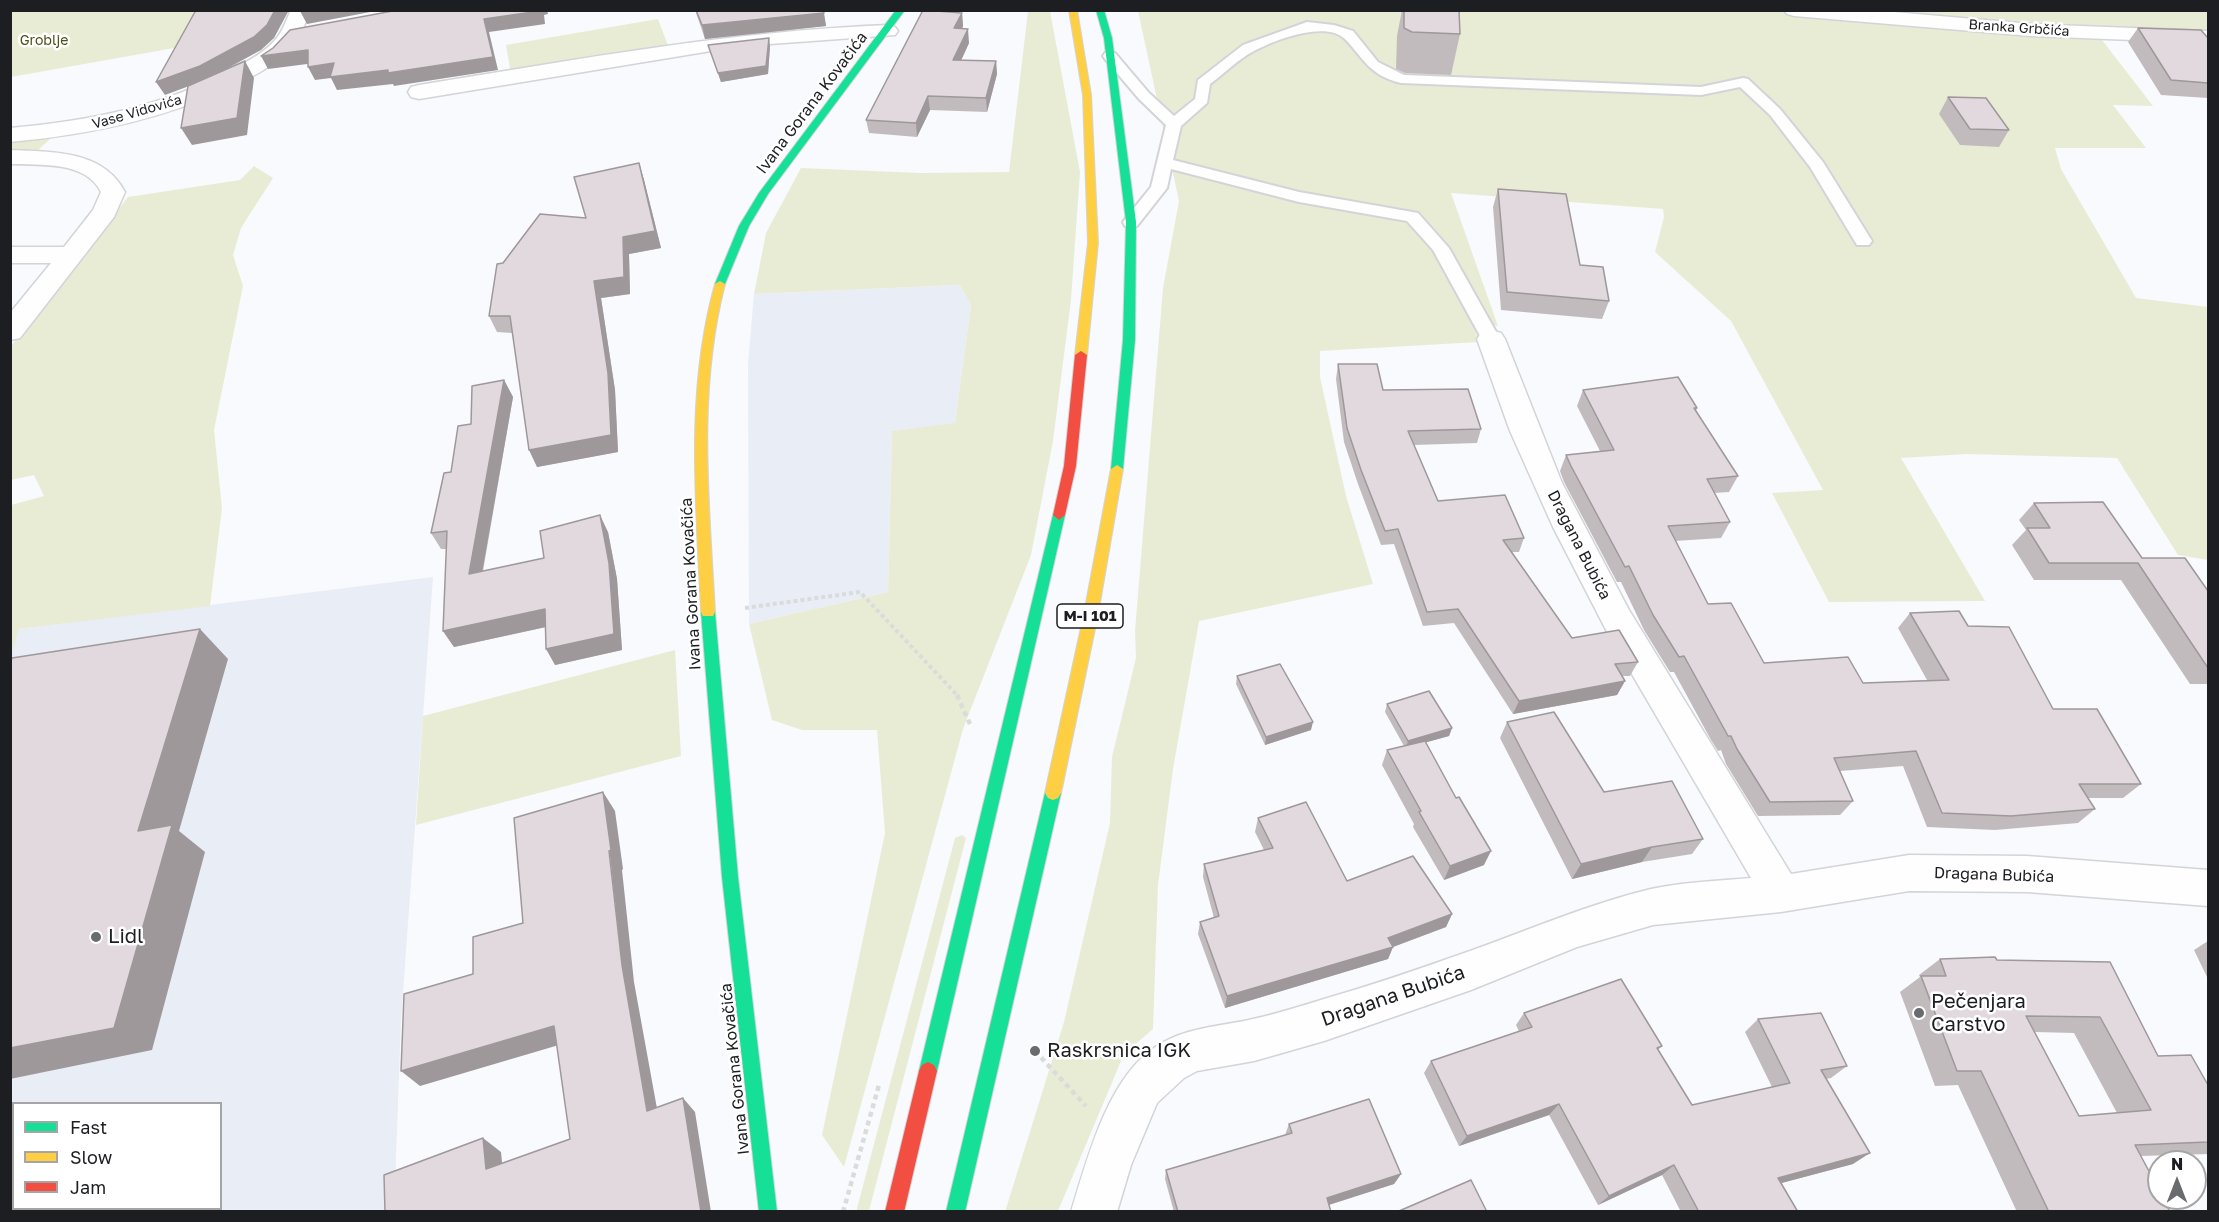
<!DOCTYPE html>
<meta charset="utf-8">
<style>
body{margin:0}
#map{position:relative;width:2219px;height:1222px;overflow:hidden;background:#f8fafd;font-family:"Golos Text",sans-serif}
canvas{display:block}
.frame{position:absolute;inset:0;border:12px solid #1d1e21;pointer-events:none}
.legend{position:absolute;left:12px;top:1102px;width:210px;height:108px;box-sizing:border-box;background:#fff;border:2px solid #a5a5a6;margin:0;padding:8px 10px;list-style:none;font-size:18px;color:#1d1e21}
.legend li{display:flex;align-items:center;gap:12px;height:30px}
.legend b{width:30px;border:2px solid #a5a5a6}
.north{position:absolute;left:2147px;top:1150px;width:60px;height:60px;box-sizing:border-box;background:#fff;border:2px solid #a5a5a6;border-radius:50%;rotate:0deg;font-size:16px;font-weight:700;line-height:24px;text-align:center;color:#1d1e21}
.north::after{content:'';display:block;margin:auto;width:21px;height:27px;background:#6a6b6e;clip-path:polygon(50% 0,100% 100%,50% 72%,0 100%)}
</style>
<div id="map">
<canvas width="2219" height="1222"></canvas>
<div class="frame"></div>
<ul class="legend">
<li><b style="height:8px;background:#16e098"></b>Fast</li>
<li><b style="height:8px;background:#ffcf43"></b>Slow</li>
<li><b style="height:8px;background:#f24e42"></b>Jam</li>
</ul>
<div class="north">N</div>
</div>
<script>
const c = document.querySelector('canvas').getContext('2d');
c.lineJoin = 'round';
function fillPath(path, color) { c.fillStyle = color; c.fill(path, 'evenodd'); }
function trace(path, color, width, dash) { c.strokeStyle = color; c.lineWidth = width; c.lineCap = dash ? 'butt' : 'round'; c.setLineDash(dash || []); c.stroke(path); }
function drawText(font, color, halo, rows, align = 'center') {
  c.font = font + ' "Golos Text",sans-serif'; c.lineWidth = 5; c.setLineDash([]); c.textBaseline = 'middle'; c.strokeStyle = halo; c.fillStyle = color; for (const [text, x, y, turn = 0] of rows) {
    c.save(); c.translate(x, y); c.rotate((+turn || 0) * Math.PI / 180); c.textAlign = isNaN(turn) ? turn : align; if (halo) c.strokeText(text, 0, 0); c.fillText(text, 0, 0); c.restore();
  }
}
const built = new Path2D(`
 M 960,285 L 971,305 L 955,424 L 892,431 L 888,592 L 749,624 L 748,364 L 754,294 Z
 M 433,577 L 401,1020 L 394,1211 L 11,1212 L 10,655 L 19,629 ZM 14,1104 L 220,1104 L 220,1208 L 14,1208 Z`);
const green = new Path2D(`
 M 11,11 L 203,11 L 180,47 L 11,77 Z
 M 1028,11 L 1050,11 L 1080,172 L 1071,300 L 1053,441 L 1031,555 L 963,729 L 844,1167 L 822,1135 L 885,833 L 877,730 L 802,730 L 772,720 L 749,624 L 888,592 L 892,431 L 955,423 L 971,305 L 960,285 L 754,294 L 766,233 L 801,168 L 921,173 L 1009,172 Z
 M 1138,11 L 2208,11 L 2208,30 L 1956,20 L 1958,31 L 2102,40 L 2153,106 L 2113,105 L 2146,148 L 2055,148 L 2061,169 L 2136,298 L 2208,307 L 2208,560 L 2178,555 L 2117,458 L 1967,454 L 1901,458 L 1985,601 L 1829,602 L 1772,493 L 1823,490 L 1731,321 L 1655,252 L 1664,217 L 1663,209 L 1451,193 L 1498,326 L 1472,322 L 1479,342 L 1320,351 L 1320,377 L 1346,496 L 1373,584 L 1199,621 L 1173,769 L 1158,885 L 1153,1029 L 1124,1054 L 1058,1211 L 1005,1212 L 1064,1022 L 1110,823 L 1112,757 L 1136,658 L 1135,631 L 1163,288 L 1179,201 Z
 M 658,19 L 669,48 L 511,74 L 506,45 Z
 M 50,139 L 35,153 L 11,152 L 11,141 Z
 M 254,166 L 273,178 L 241,228 L 233,255 L 243,286 L 214,430 L 222,508 L 210,606 L 19,629 L 11,655 L 11,505 L 44,496 L 34,475 L 11,480 L 11,346 L 128,197 L 240,180 Z
 M 675,650 L 681,756 L 416,825 L 423,716 Z
 M 962,835 L 966,838 L 869,1211 L 856,1212 L 955,838 Z`);
const pathFar1 = new Path2D(`
 M 745,608 L 860,592 L 958,696`);
const path = new Path2D(`
 M 957,695 L 970,724
 M 1035,1051 L 1086,1106
 M 843,1212 L 879,1085`);
const lane = new Path2D(`
 M 1307,22 L 1334,25 L 1353,31 L 1378,62 L 1404,75 L 1701,87 L 1743,78 L 1748,79 L 1780,109 L 1823,162 L 1872,241 L 1869,245 L 1857,245 L 1810,167 L 1770,115 L 1740,87 L 1701,95 L 1401,83 C 1369,75 1365,60 1345,39 C 1326,20 1274,40 1254,51 C 1238,59 1224,74 1210,84 L 1207,103 L 1181,126 L 1173,160 L 1299,192 L 1418,213 L 1449,248 L 1500,339 L 1498,343 L 1484,343 L 1433,250 L 1407,221 L 1299,202 L 1171,169 L 1167,188 L 1137,226 L 1125,226 L 1123,222 L 1151,187 L 1166,125 L 1139,99 L 1105,59 L 1103,56 L 1105,53 L 1115,53 L 1149,93 L 1174,116 L 1195,99 L 1198,80 L 1243,45 Z`);
const street = new Path2D(`
 M 291,10 L 311,10 C 305,24 299,39 289,50 C 273,67 251,77 231,87 C 162,120 87,135 10,142 L 10,128 C 89,121 165,106 235,68 C 250,60 265,52 276,39 C 283,31 286,20 291,10 Z
 M 1784,10 L 1871,10 L 2031,24 L 2208,31 L 2208,43 L 2031,36 L 1794,16 L 1787,14 Z
 M 888,25 L 895,27 L 898,31 L 895,35 L 770,44 L 711,51 L 419,99 L 411,97 L 408,92 L 411,87 L 419,85 C 575,60 730,31 888,25 Z
 M 10,150 C 53,152 103,150 125,192 L 114,217 L 20,338 L 10,340 L 10,313 L 51,263 L 10,263 L 10,247 L 64,247 L 93,210 L 101,192 C 86,161 40,165 10,164 Z
 M 1491,330 L 1501,333 L 1505,339 L 1562,483 L 1629,610 L 1791,874 L 1909,855 L 2027,856 L 2208,870 L 2208,906 L 2027,892 L 1909,891 L 1781,912 L 1653,925 L 1577,947 L 1471,990 L 1324,1041 L 1254,1061 L 1197,1071 L 1184,1078 L 1157,1103 L 1131,1165 L 1117,1212 L 1071,1212 C 1087,1160 1107,1080 1154,1048 C 1184,1027 1219,1027 1253,1019 C 1277,1014 1301,1006 1324,999 C 1373,985 1422,968 1470,951 C 1531,929 1589,904 1651,889 C 1683,882 1718,881 1751,878 L 1605,628 L 1553,527 L 1510,431 L 1477,339 L 1481,333 Z`);
const fast = new Path2D(`
 M 896,10 L 905,10 L 768,194 L 749,226 L 725,284 L 724,286 L 716,286 L 715,284 L 739,226 L 759,193 Z
 M 1096,10 L 1104,10 L 1112,38 L 1136,222 L 1135,340 L 1123,469 L 1117,473 L 1111,469 L 1123,340 L 1126,222 L 1104,38 Z
 M 1059,510 L 1065,515 L 937,1071 L 934,1077 L 928,1080 L 922,1077 L 919,1071 L 1053,515 Z
 M 708,607 L 713,608 L 715,612 L 738,877 L 777,1212 L 759,1212 L 722,877 L 701,612 L 703,608 Z
 M 1053,786 L 1058,788 L 1061,793 L 965,1212 L 946,1212 L 1045,793 L 1048,788 Z`);
const slow = new Path2D(`
 M 1069,10 L 1077,10 L 1091,95 L 1098,243 L 1087,355 L 1081,359 L 1075,355 L 1088,243 L 1083,95 Z
 M 720,281 L 725,284 C 697,392 709,502 715,612 L 713,616 L 703,616 L 701,612 C 696,502 685,392 715,284 Z
 M 1117,465 L 1123,469 L 1098,614 L 1061,793 L 1058,798 L 1053,800 L 1048,798 L 1045,793 L 1084,614 L 1111,469 Z`);
const jam = new Path2D(`
 M 1081,351 L 1087,355 L 1076,466 L 1065,515 L 1059,520 L 1053,515 L 1064,466 L 1075,355 Z
 M 928,1062 L 934,1065 L 937,1071 L 904,1212 L 885,1212 L 919,1071 L 922,1065 Z`);
const wall = new Path2D(`
 M 695,10 L 823,10 L 826,26 L 705,39 Z
 M 1402,10 L 1459,10 L 1460,34 L 1451,75 L 1405,73 L 1396,69 L 1397,36 Z
 M 962,13 L 963,26 L 962,29 L 969,43 L 961,60 L 996,61 L 997,74 L 987,112 L 930,110 L 917,137 L 869,133 L 866,120 Z
 M 2138,28 L 2208,38 L 2208,98 L 2161,95 L 2128,42 Z
 M 708,45 L 770,46 L 768,74 L 721,82 Z
 M 1948,97 L 2009,130 L 1999,147 L 1960,145 L 1939,114 Z
 M 639,163 L 644,180 L 661,248 L 629,254 L 630,294 L 601,298 L 615,390 L 618,452 L 537,467 L 512,333 L 497,332 L 489,316 L 503,263 L 586,218 Z
 M 1498,189 L 1580,265 L 1609,301 L 1602,319 L 1501,310 L 1493,207 Z
 M 1338,364 L 1383,390 L 1481,429 L 1477,443 L 1414,445 L 1438,501 L 1524,538 L 1519,552 L 1512,552 L 1572,638 L 1638,662 L 1630,676 L 1622,676 L 1625,681 L 1617,695 L 1513,714 L 1454,623 L 1423,626 L 1394,544 L 1381,545 L 1358,484 L 1344,442 L 1336,379 Z
 M 504,380 L 513,397 L 483,571 L 544,558 L 608,532 L 617,579 L 622,650 L 555,665 L 546,627 L 454,647 L 443,631 L 447,549 L 441,549 L 431,533 L 451,472 L 471,424 Z
 M 1583,390 L 1697,408 L 1696,411 L 1738,476 L 1729,492 L 1714,493 L 1730,522 L 1721,538 L 1675,541 L 1708,604 L 1764,663 L 1863,683 L 1927,680 L 1898,628 L 1910,613 L 1968,626 L 2053,709 L 2141,784 L 2123,798 L 2088,798 L 2095,809 L 2078,823 L 1995,830 L 1927,827 L 1903,766 L 1840,771 L 1853,801 L 1840,815 L 1758,816 L 1726,764 L 1721,750 L 1718,751 L 1711,740 L 1674,672 L 1670,672 L 1644,630 L 1621,582 L 1617,582 L 1564,482 L 1560,471 L 1566,455 L 1600,451 L 1577,406 Z
 M 2034,503 L 2142,558 L 2208,591 L 2208,684 L 2190,684 L 2121,580 L 2034,580 L 2012,545 L 2026,530 L 2019,520 Z
 M 1237,676 L 1311,730 L 1265,745 L 1236,684 Z
 M 1387,704 L 1452,728 L 1449,736 L 1426,742 L 1484,865 L 1444,880 L 1413,827 L 1414,824 L 1382,765 L 1387,750 L 1404,746 L 1385,712 Z
 M 1507,722 L 1604,792 L 1703,839 L 1692,854 L 1642,862 L 1572,879 L 1500,738 Z
 M 1258,818 L 1347,881 L 1452,914 L 1446,927 L 1393,947 L 1388,959 L 1225,1008 L 1198,934 L 1200,922 L 1214,918 L 1203,877 L 1204,864 L 1264,850 L 1255,832 Z
 M 2208,941 L 2208,979 L 2194,950 Z
 M 1940,959 L 2110,962 L 2158,1056 L 2208,1085 L 2208,1154 L 2141,1156 L 2170,1212 L 2017,1212 L 1958,1085 L 1935,1086 L 1900,992 L 1920,977 L 1919,975 ZM 2035,1032 L 2074,1033 L 2117,1113 L 2079,1116 Z
 M 1524,1013 L 1662,1046 L 1658,1050 L 1692,1105 L 1772,1087 L 1745,1032 L 1758,1019 L 1847,1066 L 1831,1078 L 1826,1079 L 1853,1164 L 1781,1183 L 1798,1212 L 1681,1212 L 1662,1175 L 1598,1205 L 1549,1115 L 1459,1146 L 1424,1073 L 1431,1061 L 1519,1031 L 1516,1025 Z
 M 1289,1124 L 1401,1174 L 1394,1184 L 1329,1205 L 1331,1212 L 1174,1212 L 1165,1179 L 1166,1170 L 1285,1135 Z`);
const shadedWall = new Path2D(`
 M 275,10 L 289,10 L 274,38 L 261,50 L 208,79 L 165,95 L 156,82 Z
 M 303,10 L 381,10 L 307,24 L 300,11 Z
 M 540,10 L 547,10 L 548,14 L 544,15 L 545,24 L 489,32 L 498,70 L 394,86 L 393,84 L 337,90 L 331,78 L 315,80 L 308,67 L 334,63 L 484,19 Z
 M 824,13 L 826,26 L 705,39 L 702,25 Z
 M 962,13 L 963,26 L 956,42 L 954,28 Z
 M 968,29 L 969,43 L 955,74 L 953,60 Z
 M 769,38 L 770,46 L 768,74 L 721,82 L 718,73 Z
 M 308,50 L 315,63 L 268,69 L 261,56 Z
 M 245,61 L 254,78 L 247,135 L 192,145 L 181,128 Z
 M 996,61 L 997,74 L 987,112 L 986,98 Z
 M 928,96 L 930,110 L 917,137 L 916,123 Z
 M 639,163 L 644,180 L 661,248 L 629,254 L 630,294 L 601,298 L 615,390 L 618,452 L 537,467 L 529,450 L 594,281 L 623,237 Z
 M 504,380 L 513,397 L 479,590 L 469,574 Z
 M 600,515 L 608,532 L 617,579 L 622,650 L 555,665 L 546,649 Z
 M 545,609 L 555,625 L 454,647 L 443,631 Z
 M 200,629 L 228,659 L 179,831 L 205,852 L 152,1050 L 10,1079 L 10,1048 L 138,831 Z
 M 1625,681 L 1617,695 L 1513,714 L 1519,701 Z
 M 1313,722 L 1311,730 L 1265,745 L 1266,737 Z
 M 1452,728 L 1449,736 L 1406,748 L 1408,741 Z
 M 603,792 L 615,811 L 623,869 L 622,870 L 634,982 L 660,1125 L 647,1111 L 622,965 Z
 M 1652,847 L 1642,862 L 1572,879 L 1581,864 Z
 M 1491,851 L 1484,865 L 1444,880 L 1450,866 Z
 M 1452,914 L 1446,927 L 1390,948 L 1393,947 L 1388,959 L 1225,1008 L 1227,996 Z
 M 554,1026 L 569,1042 L 420,1086 L 401,1071 Z
 M 683,1098 L 695,1112 L 711,1212 L 701,1212 Z
 M 1559,1104 L 1549,1115 L 1459,1146 L 1467,1136 Z
 M 483,1138 L 501,1152 L 504,1182 L 486,1169 Z
 M 1870,1153 L 1853,1164 L 1763,1188 L 1778,1178 Z
 M 1674,1165 L 1662,1175 L 1598,1205 L 1609,1196 Z
 M 1401,1174 L 1394,1184 L 1322,1207 L 1327,1198 Z`);
const building = new Path2D(`
 M 196,10 L 275,10 L 267,25 L 254,37 L 200,66 L 156,82 Z
 M 398,10 L 540,11 L 484,19 L 493,57 L 388,73 L 388,70 L 330,77 L 334,63 L 308,67 L 308,50 L 261,56 L 273,48 L 290,30 Z
 M 696,10 L 823,10 L 824,13 L 702,25 Z
 M 923,10 L 962,13 L 954,28 L 968,29 L 953,60 L 996,61 L 986,98 L 928,96 L 916,123 L 866,120 Z
 M 1404,10 L 1459,10 L 1460,34 L 1412,32 L 1404,28 Z
 M 2138,28 L 2201,30 L 2208,38 L 2208,83 L 2171,80 Z
 M 769,38 L 766,66 L 718,73 L 708,45 Z
 M 245,61 L 237,118 L 181,128 L 188,86 Z
 M 1948,97 L 1986,98 L 2009,130 L 1970,129 Z
 M 639,163 L 655,231 L 623,237 L 624,277 L 594,281 L 608,373 L 611,435 L 529,450 L 510,316 L 489,316 L 497,264 L 503,263 L 540,214 L 586,218 L 574,177 Z
 M 1498,189 L 1566,194 L 1580,265 L 1603,267 L 1609,301 L 1507,292 Z
 M 1338,364 L 1377,364 L 1383,390 L 1468,389 L 1481,429 L 1408,431 L 1438,501 L 1505,495 L 1524,538 L 1503,540 L 1572,638 L 1619,630 L 1638,662 L 1615,664 L 1625,681 L 1519,701 L 1458,609 L 1427,612 L 1398,529 L 1385,531 L 1361,470 L 1347,428 Z
 M 1678,377 L 1697,408 L 1694,408 L 1738,476 L 1707,479 L 1730,522 L 1668,526 L 1708,604 L 1731,603 L 1764,663 L 1848,657 L 1863,683 L 1949,680 L 1910,613 L 1959,611 L 1968,626 L 2009,627 L 2053,709 L 2097,709 L 2141,784 L 2079,784 L 2095,809 L 2011,816 L 1942,813 L 1916,751 L 1834,758 L 1853,801 L 1770,802 L 1737,749 L 1731,736 L 1728,736 L 1722,725 L 1684,656 L 1679,657 L 1653,615 L 1629,566 L 1625,567 L 1571,466 L 1566,455 L 1614,450 L 1583,390 Z
 M 504,380 L 469,574 L 544,558 L 540,531 L 600,515 L 609,563 L 614,634 L 546,649 L 545,609 L 443,631 L 447,531 L 431,533 L 444,473 L 451,472 L 458,426 L 471,424 L 472,386 Z
 M 2103,502 L 2142,558 L 2185,558 L 2208,591 L 2208,668 L 2138,563 L 2049,563 L 2027,528 L 2050,528 L 2034,503 Z
 M 200,629 L 138,831 L 172,825 L 114,1028 L 10,1048 L 10,663 L 12,658 Z
 M 1280,664 L 1313,722 L 1266,737 L 1237,676 Z
 M 1429,691 L 1452,728 L 1408,741 L 1387,704 Z
 M 1554,712 L 1604,792 L 1672,781 L 1703,839 L 1652,847 L 1581,864 L 1507,722 Z
 M 1425,741 L 1456,798 L 1459,797 L 1491,851 L 1450,866 L 1419,812 L 1421,811 L 1387,750 Z
 M 603,792 L 611,850 L 609,851 L 622,965 L 647,1111 L 683,1098 L 701,1212 L 385,1212 L 384,1175 L 483,1138 L 486,1169 L 570,1139 L 554,1026 L 401,1071 L 404,994 L 473,974 L 473,937 L 523,923 L 514,818 Z
 M 1306,802 L 1347,881 L 1413,856 L 1452,914 L 1388,938 L 1393,947 L 1227,996 L 1200,922 L 1219,916 L 1204,864 L 1273,848 L 1258,818 Z
 M 1995,957 L 1997,960 L 2110,962 L 2158,1056 L 2191,1055 L 2208,1085 L 2208,1142 L 2135,1145 L 2159,1190 L 2159,1198 L 2163,1198 L 2170,1212 L 2049,1212 L 1981,1071 L 1957,1071 L 1921,976 L 1946,976 L 1940,959 ZM 2026,1016 L 2100,1017 L 2151,1110 L 2079,1116 Z
 M 1621,979 L 1662,1046 L 1657,1048 L 1692,1105 L 1790,1083 L 1758,1019 L 1821,1013 L 1847,1066 L 1821,1070 L 1870,1153 L 1778,1178 L 1798,1212 L 1699,1212 L 1674,1165 L 1609,1196 L 1559,1104 L 1467,1136 L 1431,1061 L 1532,1027 L 1524,1013 Z
 M 1369,1099 L 1401,1174 L 1327,1198 L 1331,1212 L 1178,1212 L 1166,1170 L 1292,1133 L 1289,1124 Z
 M 1471,1180 L 1487,1212 L 1399,1211 Z`);
const markers = [
 [96,937,6,"#6a6b6e"],
 [1919,1013,6,"#6a6b6e"],
 [1035,1051,6,"#6a6b6e"]
];
const farStreetnames = [
 ["Branka Grbčića",2019,28,4],
 ["Vase Vidovića",137,112,-16]
];
const farParknames = [
 ["Groblje",44,41]
];
const shields = [
 [1090,616,66]
];
const shieldNames = [
 ["M-I 101",1090,616]
];
const streetNames = [
 ["Ivana Gorana Kovačića",812,103,-53],
 ["Dragana Bubića",1579,545,63],
 ["Ivana Gorana Kovačića",691,584,-93],
 ["Dragana Bubića",1994,875,2],
 ["Ivana Gorana Kovačića",735,1069,-96]
];
const nearPoinames = [
 ["Lidl",108,937],
 ["Pečenjara",1931,1002],
 ["Carstvo",1931,1025],
 ["Raskrsnica IGK",1047,1051]
];
const nearStreetnames = [
 ["Dragana Bubića",1393,996,-19]
];
fillPath(built, '#e9edf5');
fillPath(green, '#e9ecd5');
trace(lane, '#d2d4d7', 4);
trace(street, '#d2d4d7', 3);
trace(fast, '#d2d4d7', 2);
trace(slow, '#d2d4d7', 2);
trace(jam, '#d2d4d7', 2);
trace(pathFar1, '#dadbdb', 4, [4, 3]);
trace(path, '#dadbdb', 4.5, [5, 4]);
fillPath(lane, '#fefeff');
fillPath(street, '#fefeff');
fillPath(fast, '#16e098');
fillPath(slow, '#ffcf43');
fillPath(jam, '#f24e42');
fillPath(wall, '#c2bbbe');
fillPath(shadedWall, '#9e989b');
fillPath(building, '#e1d9dd');
trace(building, '#9e989b', 1.5);
for (const [x, y, r, color] of markers) { const dot = new Path2D(); dot.arc(x, y, r, 0, 2 * Math.PI); c.fillStyle = color; c.fill(dot); trace(dot, '#fff', 2); }
drawText('14px', '#1d1e21', '#fff', farStreetnames);
drawText('14px', '#4e4f19', '#fff', farParknames);
for (const [x, y, w] of shields) { const box = new Path2D(); box.roundRect(x - w / 2, y - 12, w, 24, 4.5); c.fillStyle = '#fff'; c.fill(box); trace(box, '#1d1e21', 1.5); }
drawText('bold 15px', '#1d1e21', null, shieldNames);
drawText('16px', '#1d1e21', '#fff', streetNames);
drawText('20px', '#1d1e21', '#fff', nearPoinames, 'left');
drawText('20px', '#1d1e21', '#fff', nearStreetnames);
</script>
